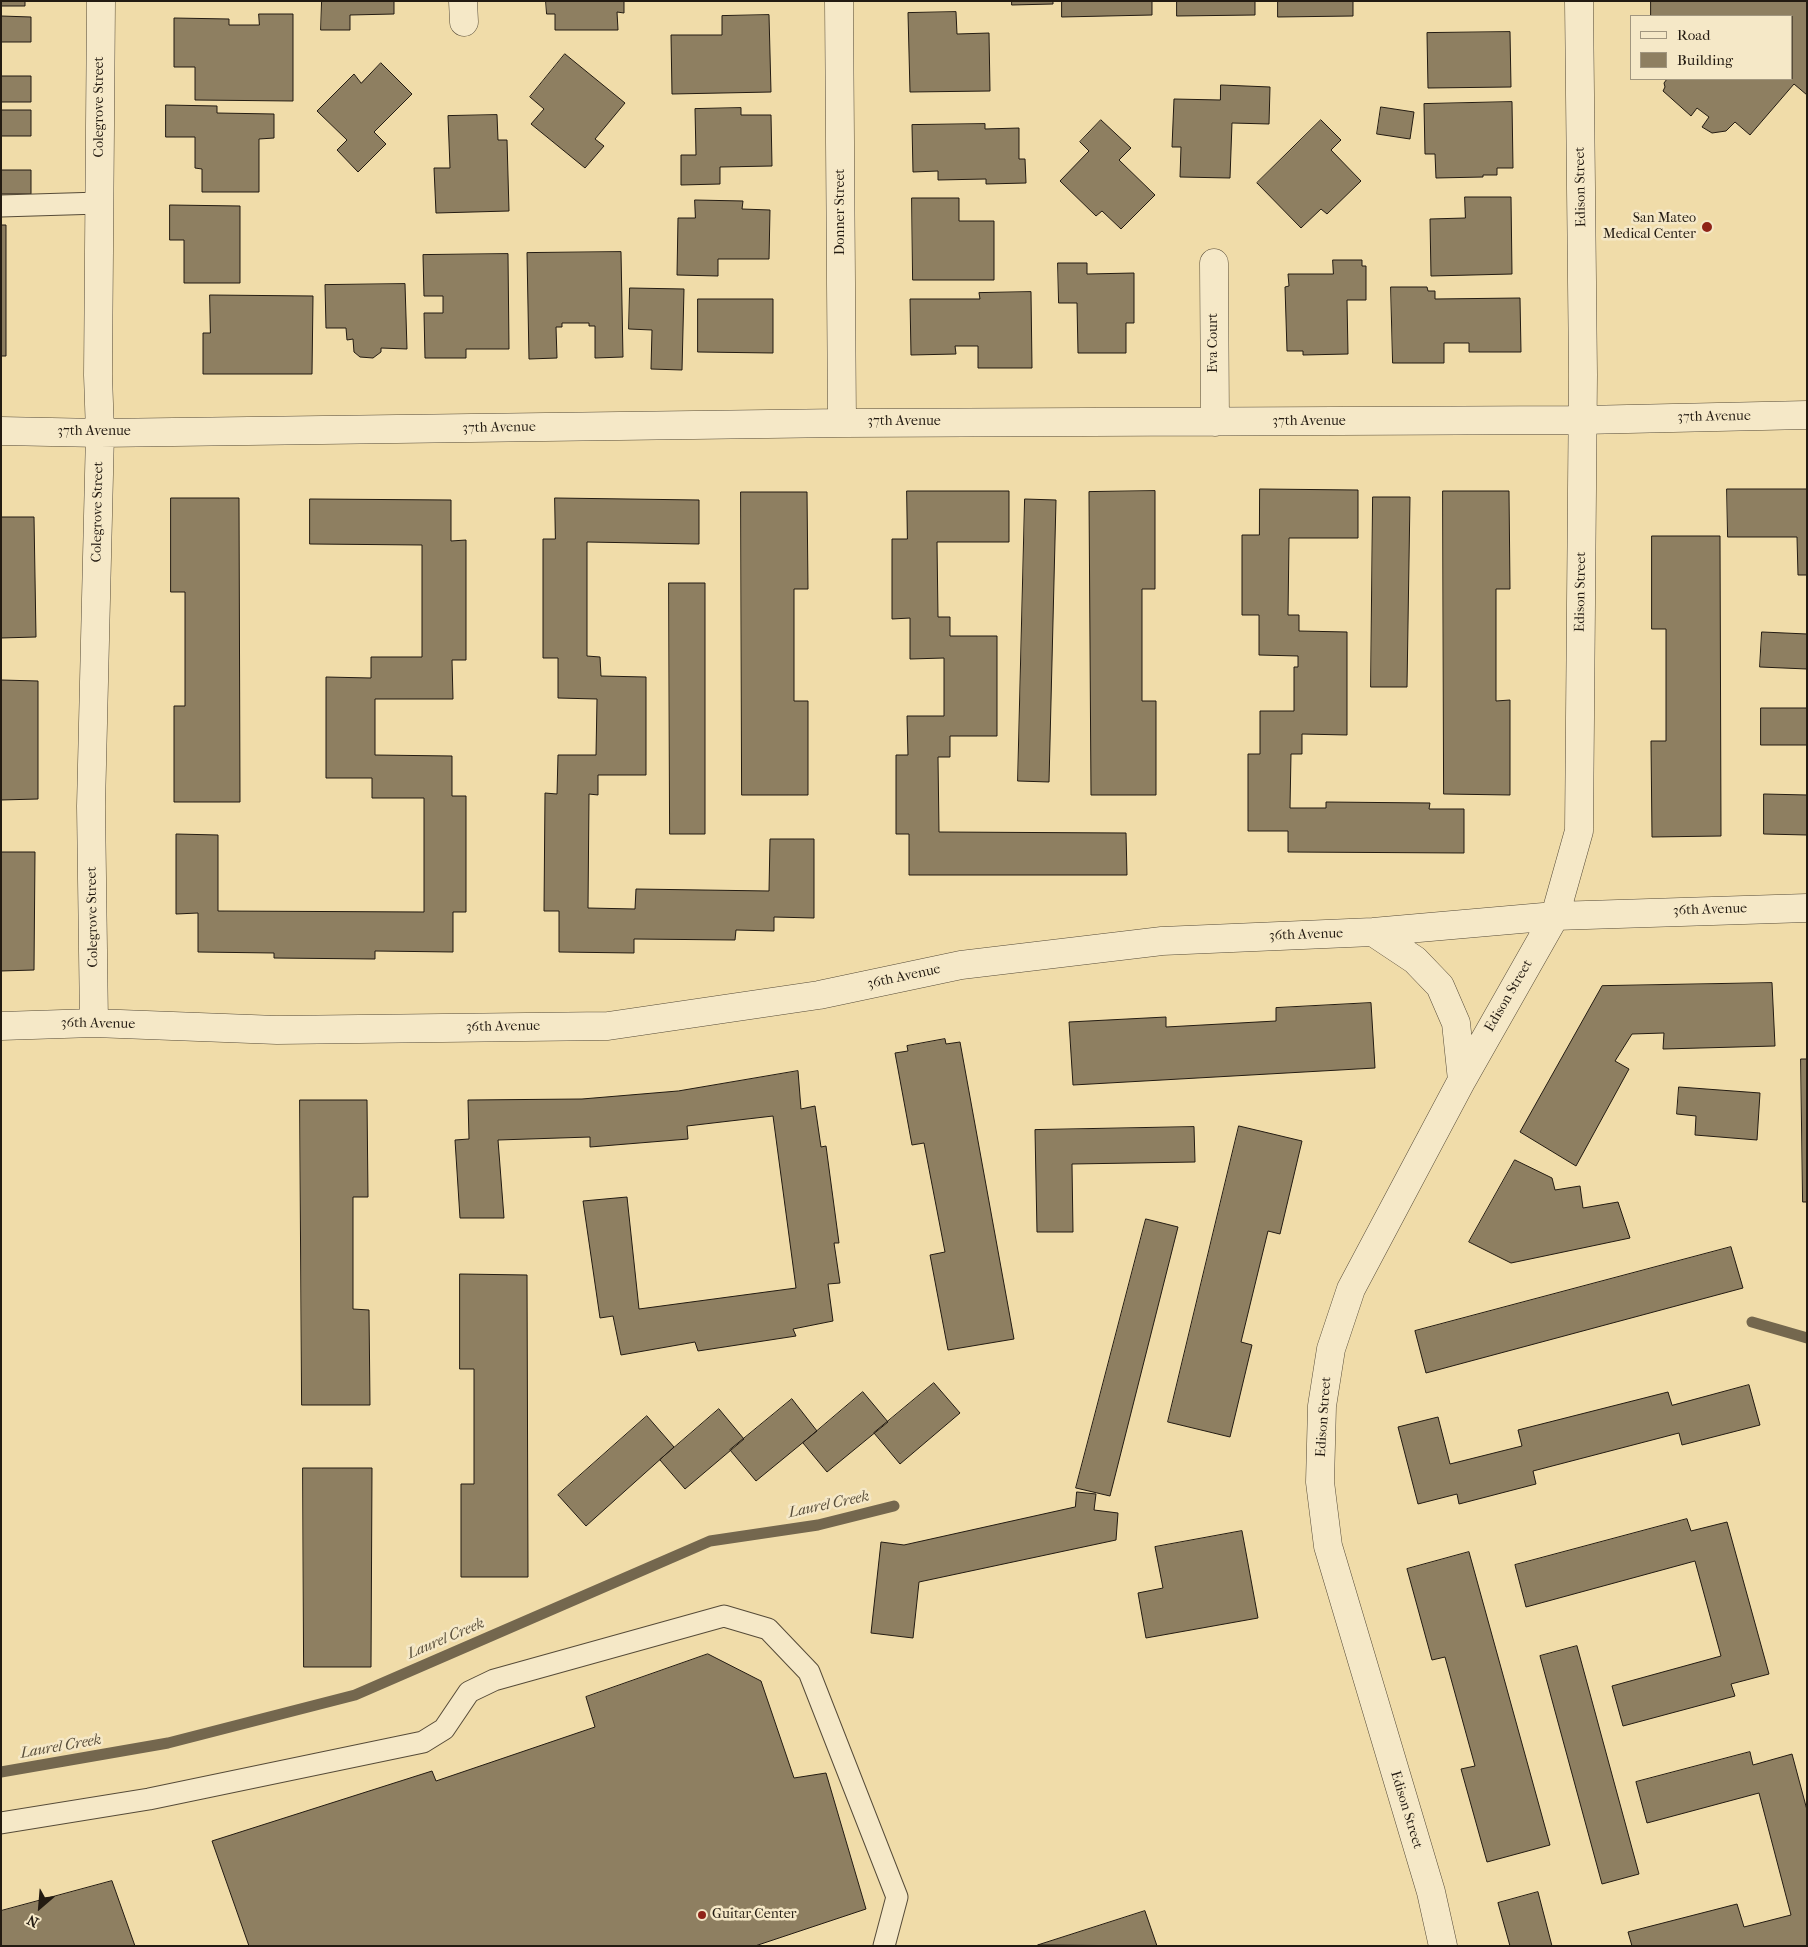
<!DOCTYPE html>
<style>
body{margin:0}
#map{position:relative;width:1808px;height:1947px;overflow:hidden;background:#f0dca9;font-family:"IM FELL French Canon",serif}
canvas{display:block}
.frame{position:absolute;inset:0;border:2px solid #231b12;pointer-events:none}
.legend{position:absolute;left:1630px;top:15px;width:162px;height:65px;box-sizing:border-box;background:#f5e8c7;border:1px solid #a1967f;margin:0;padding:6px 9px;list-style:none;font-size:15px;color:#231b12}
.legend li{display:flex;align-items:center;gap:10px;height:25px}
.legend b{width:25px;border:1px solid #a1967f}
.north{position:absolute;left:15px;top:1882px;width:50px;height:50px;-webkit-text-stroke:4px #f5e8c7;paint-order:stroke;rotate:207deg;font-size:14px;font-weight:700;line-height:20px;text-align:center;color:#231b12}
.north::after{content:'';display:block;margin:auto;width:18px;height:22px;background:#231b12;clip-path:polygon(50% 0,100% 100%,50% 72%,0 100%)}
</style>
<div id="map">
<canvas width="1808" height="1947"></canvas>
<div class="frame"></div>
<ul class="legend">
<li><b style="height:6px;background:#f5e8c7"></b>Road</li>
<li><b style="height:14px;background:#8e7f61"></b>Building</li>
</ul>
<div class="north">N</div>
</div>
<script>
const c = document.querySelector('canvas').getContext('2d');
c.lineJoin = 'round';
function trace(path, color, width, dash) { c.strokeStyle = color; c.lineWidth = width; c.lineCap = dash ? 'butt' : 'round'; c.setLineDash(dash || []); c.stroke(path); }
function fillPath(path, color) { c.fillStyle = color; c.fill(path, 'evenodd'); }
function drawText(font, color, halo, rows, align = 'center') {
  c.font = font + ' "IM FELL French Canon",serif'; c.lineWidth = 5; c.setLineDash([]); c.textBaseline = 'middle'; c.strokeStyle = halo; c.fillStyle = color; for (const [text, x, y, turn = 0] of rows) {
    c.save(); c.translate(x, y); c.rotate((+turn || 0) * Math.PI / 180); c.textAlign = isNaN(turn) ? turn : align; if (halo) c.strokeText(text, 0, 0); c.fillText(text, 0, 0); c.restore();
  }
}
const stream = new Path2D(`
 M 1752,1322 L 1807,1338
 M 1,1772 L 168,1743 L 355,1695 L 710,1541 L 818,1525 L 894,1506`);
const building = new Path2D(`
 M 1,1 L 25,1 L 25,6 L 1,6 Z
 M 322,1 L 394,1 L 394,14 L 350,15 L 350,30 L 321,30 Z
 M 546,1 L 624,1 L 624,13 L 617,12 L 618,30 L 555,30 L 555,14 L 547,14 Z
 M 1012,1 L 1053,1 L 1053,4 L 1012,5 Z
 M 1062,1 L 1152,1 L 1152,15 L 1062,17 Z
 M 1177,1 L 1255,1 L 1255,15 L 1177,16 Z
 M 1278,1 L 1353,1 L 1353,16 L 1278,17 Z
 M 1651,1 L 1807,1 L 1807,95 L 1794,84 L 1750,135 L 1735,122 L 1726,131 L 1712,133 L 1702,127 L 1709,117 L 1697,108 L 1691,116 L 1663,91 L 1665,87 L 1664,83 L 1667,79 L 1792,79 L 1792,16 L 1651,16 Z
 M 956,12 L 957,34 L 989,33 L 990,91 L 910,92 L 908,13 Z
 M 259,14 L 293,14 L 293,101 L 195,100 L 195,67 L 174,67 L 174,18 L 229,19 L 229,25 L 259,25 Z
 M 769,15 L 771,92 L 672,94 L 671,35 L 722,35 L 722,16 Z
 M 1,16 L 31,17 L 31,42 L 1,42 Z
 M 1510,32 L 1511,87 L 1428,88 L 1427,33 Z
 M 565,54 L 625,103 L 595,139 L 604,146 L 585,168 L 531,124 L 544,109 L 530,97 Z
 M 381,63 L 412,94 L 374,132 L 386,144 L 358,172 L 337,150 L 347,140 L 317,111 L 354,74 L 361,83 Z
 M 1,76 L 31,76 L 31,102 L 1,102 Z
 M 1221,85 L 1270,87 L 1269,124 L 1232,123 L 1230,178 L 1180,177 L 1181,147 L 1172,147 L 1174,99 L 1220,100 Z
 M 1512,102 L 1513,168 L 1497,168 L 1497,175 L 1483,175 L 1483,177 L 1436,178 L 1435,154 L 1425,154 L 1424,104 Z
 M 166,105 L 217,106 L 217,113 L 274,114 L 274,138 L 259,139 L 259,192 L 202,192 L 202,169 L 195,168 L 195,137 L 166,137 Z
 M 1381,107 L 1414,112 L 1410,139 L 1377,134 Z
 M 741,108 L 741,115 L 771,115 L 772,166 L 720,167 L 720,184 L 681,185 L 681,155 L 696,155 L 695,109 Z
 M 1,110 L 31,110 L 31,136 L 1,136 Z
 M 497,115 L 498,140 L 507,140 L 509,211 L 436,213 L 434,168 L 450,168 L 448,116 Z
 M 1101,120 L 1131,148 L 1119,160 L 1155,195 L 1121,229 L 1102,211 L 1096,216 L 1060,181 L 1089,151 L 1080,142 Z
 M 1321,120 L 1341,140 L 1331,150 L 1361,181 L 1327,214 L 1321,209 L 1301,228 L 1257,183 Z
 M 985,124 L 985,129 L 1019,128 L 1019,159 L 1025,159 L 1026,183 L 986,184 L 986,179 L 938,180 L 938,171 L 913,172 L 912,125 Z
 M 1,170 L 31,170 L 31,194 L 1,194 Z
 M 1465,197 L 1511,197 L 1512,274 L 1431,276 L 1430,219 L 1465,218 Z
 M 912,198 L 959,198 L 959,221 L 994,221 L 994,280 L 913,280 Z
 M 695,200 L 743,201 L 742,209 L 770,210 L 769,259 L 718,259 L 718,276 L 677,275 L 678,218 L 695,218 Z
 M 170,205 L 240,206 L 240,283 L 184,283 L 184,240 L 170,240 Z
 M 1,225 L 6,225 L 6,356 L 1,356 Z
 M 621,252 L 623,357 L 595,358 L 595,326 L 589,326 L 589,323 L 562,323 L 562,327 L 556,327 L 557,358 L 529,359 L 527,253 Z
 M 508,254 L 509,349 L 466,349 L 466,358 L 425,358 L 424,313 L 443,313 L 443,296 L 424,296 L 423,255 Z
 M 1333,260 L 1362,260 L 1362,266 L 1366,266 L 1366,300 L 1347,300 L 1348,354 L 1303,355 L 1303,351 L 1287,351 L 1285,287 L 1289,286 L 1288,274 L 1333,274 Z
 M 1058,263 L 1087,263 L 1087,274 L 1134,273 L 1134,323 L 1126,323 L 1126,353 L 1078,353 L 1077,303 L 1059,303 Z
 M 405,284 L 407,349 L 381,348 L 381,352 L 373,358 L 360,357 L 354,352 L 353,339 L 347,340 L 346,328 L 326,328 L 325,285 Z
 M 1391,287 L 1427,287 L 1428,291 L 1435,291 L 1435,299 L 1520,298 L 1521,352 L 1469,352 L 1469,343 L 1444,343 L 1444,363 L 1393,363 Z
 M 630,288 L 684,289 L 682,370 L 651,369 L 652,330 L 629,329 Z
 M 1031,292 L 1032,368 L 978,368 L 978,346 L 955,346 L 956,354 L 911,355 L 910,299 L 980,299 L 979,293 Z
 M 210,295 L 313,296 L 312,374 L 203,374 L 203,333 L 210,333 Z
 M 698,299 L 773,299 L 773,353 L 698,352 Z
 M 1260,489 L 1358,490 L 1358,538 L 1289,538 L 1288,615 L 1299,615 L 1299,631 L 1347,632 L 1347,735 L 1302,734 L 1302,754 L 1291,754 L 1290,808 L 1326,808 L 1326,802 L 1430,803 L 1429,809 L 1464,809 L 1464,853 L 1288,852 L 1288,831 L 1248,831 L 1248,754 L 1260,754 L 1260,711 L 1294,711 L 1294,667 L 1298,667 L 1298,656 L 1259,655 L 1259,615 L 1242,615 L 1242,535 L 1259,535 Z
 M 1727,489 L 1807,489 L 1807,575 L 1798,575 L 1797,537 L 1728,537 Z
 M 907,491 L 1009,491 L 1009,542 L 937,542 L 938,617 L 950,617 L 950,636 L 997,636 L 997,736 L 950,736 L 950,757 L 938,757 L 939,832 L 1126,833 L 1127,875 L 909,875 L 909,834 L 896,834 L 896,755 L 908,755 L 907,716 L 944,716 L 944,658 L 910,659 L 910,618 L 892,619 L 892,539 L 907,539 Z
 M 1155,491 L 1155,589 L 1142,589 L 1142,701 L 1156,701 L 1156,795 L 1091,795 L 1089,492 Z
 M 1443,491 L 1509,491 L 1510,589 L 1496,589 L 1496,701 L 1510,700 L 1510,795 L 1444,794 Z
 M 741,492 L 807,492 L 808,589 L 794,589 L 794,701 L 808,701 L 808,795 L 742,795 Z
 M 1373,497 L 1410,497 L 1407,687 L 1371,687 Z
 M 171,498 L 239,498 L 240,802 L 174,802 L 174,706 L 185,706 L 185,592 L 171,592 Z
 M 555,498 L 699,500 L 699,544 L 587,542 L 587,656 L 600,657 L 601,676 L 646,677 L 646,775 L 598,775 L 598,795 L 589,794 L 588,908 L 635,909 L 636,889 L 769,891 L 770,839 L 814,839 L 814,918 L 774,917 L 774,931 L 736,930 L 735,940 L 634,939 L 634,953 L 559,952 L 559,911 L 544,911 L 545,793 L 557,794 L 558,755 L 596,755 L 597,699 L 558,698 L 558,658 L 543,658 L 543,539 L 555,539 Z
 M 310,499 L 451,500 L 451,541 L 466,540 L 466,660 L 452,660 L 453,699 L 375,699 L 375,755 L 452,756 L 452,796 L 466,796 L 466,912 L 453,912 L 453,952 L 375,951 L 375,959 L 274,958 L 274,953 L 198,952 L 198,913 L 176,914 L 176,834 L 218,835 L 218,911 L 424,912 L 424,798 L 372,798 L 372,778 L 326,778 L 326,677 L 371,678 L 371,657 L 422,657 L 422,545 L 310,544 Z
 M 1025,499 L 1056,500 L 1049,782 L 1018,781 Z
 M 1,517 L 34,517 L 36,637 L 1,638 Z
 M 1652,536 L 1720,536 L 1721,836 L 1652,837 L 1651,741 L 1666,741 L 1666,629 L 1652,629 Z
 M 669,583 L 705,583 L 705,834 L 670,834 Z
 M 1762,632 L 1807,634 L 1807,669 L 1760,667 Z
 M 1,680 L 38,681 L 38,799 L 1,800 Z
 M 1761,708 L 1807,708 L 1807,745 L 1761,745 Z
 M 1764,794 L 1807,795 L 1807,835 L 1764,834 Z
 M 1,852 L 35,852 L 34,970 L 1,971 Z
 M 1772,983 L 1775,1046 L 1663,1049 L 1664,1033 L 1632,1034 L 1615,1061 L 1629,1069 L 1576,1166 L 1520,1132 L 1602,986 Z
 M 1371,1003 L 1375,1068 L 1073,1085 L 1069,1022 L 1166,1017 L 1166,1027 L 1276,1021 L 1276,1008 Z
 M 945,1039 L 946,1044 L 960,1042 L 1014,1339 L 948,1350 L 930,1255 L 945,1252 L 924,1143 L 912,1145 L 895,1053 L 908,1051 L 907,1046 Z
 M 1801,1059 L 1807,1059 L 1807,1202 L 1803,1202 Z
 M 798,1071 L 801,1109 L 815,1106 L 821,1147 L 826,1146 L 839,1243 L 834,1243 L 840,1283 L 828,1284 L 833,1321 L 793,1329 L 796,1336 L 698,1351 L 695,1342 L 621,1355 L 613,1316 L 600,1318 L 583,1201 L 627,1197 L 639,1309 L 796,1288 L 773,1116 L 687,1126 L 688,1139 L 590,1147 L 590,1137 L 498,1140 L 504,1218 L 460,1218 L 455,1140 L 469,1139 L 468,1100 L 582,1099 L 678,1091 Z
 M 1679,1087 L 1760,1093 L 1757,1140 L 1695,1135 L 1696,1116 L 1677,1114 Z
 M 300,1100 L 367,1100 L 368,1197 L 353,1197 L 353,1309 L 369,1310 L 370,1405 L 302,1405 Z
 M 1239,1126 L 1302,1141 L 1280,1234 L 1268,1231 L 1241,1342 L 1252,1345 L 1230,1437 L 1168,1422 Z
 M 1194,1127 L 1195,1162 L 1072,1164 L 1073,1232 L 1037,1232 L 1035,1130 Z
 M 1515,1160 L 1552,1178 L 1555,1190 L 1580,1186 L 1583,1208 L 1618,1202 L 1630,1238 L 1511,1263 L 1469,1242 Z
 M 1146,1219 L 1178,1227 L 1110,1496 L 1076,1488 Z
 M 1731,1247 L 1743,1288 L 1426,1373 L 1415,1331 Z
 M 460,1274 L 527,1275 L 528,1577 L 461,1577 L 461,1484 L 474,1484 L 474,1369 L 460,1369 Z
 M 934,1383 L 960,1413 L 900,1464 L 874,1433 Z
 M 1749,1385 L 1760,1425 L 1682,1445 L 1679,1433 L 1533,1471 L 1536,1484 L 1459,1504 L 1457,1494 L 1418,1504 L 1398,1427 L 1438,1417 L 1450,1464 L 1522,1446 L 1518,1430 L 1668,1392 L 1672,1405 Z
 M 863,1392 L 888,1422 L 827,1472 L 803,1443 Z
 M 792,1399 L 817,1431 L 756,1481 L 730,1450 Z
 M 719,1409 L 744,1439 L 685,1489 L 660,1460 Z
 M 647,1416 L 674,1447 L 586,1526 L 558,1495 Z
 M 303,1468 L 372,1468 L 371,1667 L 304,1667 Z
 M 1077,1492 L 1096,1494 L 1094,1510 L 1118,1513 L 1116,1540 L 919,1582 L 913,1638 L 871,1633 L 881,1542 L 904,1545 L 1075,1507 Z
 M 1687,1519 L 1691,1531 L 1727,1522 L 1769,1674 L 1731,1684 L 1735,1696 L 1623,1726 L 1612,1686 L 1721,1656 L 1695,1561 L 1526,1607 L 1515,1565 Z
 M 1242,1531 L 1258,1618 L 1146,1638 L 1138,1593 L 1163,1588 L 1155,1547 Z
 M 1469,1552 L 1550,1845 L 1487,1862 L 1461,1769 L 1475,1766 L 1445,1657 L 1432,1660 L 1407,1569 Z
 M 1577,1646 L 1639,1874 L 1602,1884 L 1540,1656 Z
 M 708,1654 L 761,1681 L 794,1778 L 826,1773 L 866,1909 L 755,1946 L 249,1946 L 212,1841 L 432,1771 L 436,1781 L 595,1727 L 586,1697 Z
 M 1750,1752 L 1753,1765 L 1792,1754 L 1807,1810 L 1807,1946 L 1632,1946 L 1628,1932 L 1737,1904 L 1744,1927 L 1791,1915 L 1759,1793 L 1647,1823 L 1636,1782 Z
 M 112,1881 L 135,1946 L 1,1946 L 1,1911 Z
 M 1538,1892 L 1552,1946 L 1510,1946 L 1498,1903 Z
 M 1145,1911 L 1157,1946 L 1038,1945 Z`);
const service = new Path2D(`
 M 1,206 L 100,203
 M 1,1823 L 149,1799 L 423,1742 L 444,1729 L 469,1692 L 494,1680 L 724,1616 L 768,1629 L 809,1672 L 897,1897 L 884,1946`);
const minor = new Path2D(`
 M 463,1 L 464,22
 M 839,1 L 842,423
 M 1214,263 L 1215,422
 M 1,431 L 100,433 L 842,423 L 1583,420 L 1807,415
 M 1373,932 L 1415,960 L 1440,986 L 1456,1023 L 1462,1080
 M 94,1023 L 91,806 L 100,433 L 98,375 L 101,1
 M 1,1026 L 94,1023 L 277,1030 L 608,1026 L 819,995 L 961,965 L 1162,941 L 1373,932 L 1555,916 L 1807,908
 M 1443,1946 L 1431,1892 L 1328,1546 L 1320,1482 L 1322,1406 L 1331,1349 L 1351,1289 L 1462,1080 L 1555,916 L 1579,831 L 1583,375 L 1579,1`);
const markers = [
 [1707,227,6,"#8f2418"],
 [702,1915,5,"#8f2418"]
];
const streetNames = [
 ["Colegrove Street",100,107,-90],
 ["Edison Street",1581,187,-91],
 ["Donner Street",841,212,-90],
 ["Eva Court",1214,343,-90],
 ["37th Avenue",1714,417,-1],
 ["37th Avenue",904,422],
 ["37th Avenue",1309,422],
 ["37th Avenue",499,428,-1],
 ["37th Avenue",94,432],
 ["Colegrove Street",98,512,-89],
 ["Edison Street",1581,592,-89],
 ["36th Avenue",1710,910,-2],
 ["Colegrove Street",93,917,-91],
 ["36th Avenue",1306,935,-2],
 ["36th Avenue",904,977,-12],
 ["Edison Street",1509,996,-60],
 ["36th Avenue",98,1024,1],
 ["36th Avenue",503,1027,-1],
 ["Edison Street",1324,1417,-86],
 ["Edison Street",1406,1810,73]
];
const poiNames = [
 ["San Mateo",1696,219],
 ["Medical Center",1696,235],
 ["Guitar Center",712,1915,"left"]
];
const waterNames = [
 ["Laurel Creek",829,1505,-12],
 ["Laurel Creek",446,1639,-23],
 ["Laurel Creek",61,1747,-10]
];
trace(stream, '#74674e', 11);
fillPath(building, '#8e7f61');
trace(building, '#231b12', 1);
trace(service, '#564b38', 23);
trace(minor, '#564b38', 29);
trace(service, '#f5e8c7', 21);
trace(minor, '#f5e8c7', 28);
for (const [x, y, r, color] of markers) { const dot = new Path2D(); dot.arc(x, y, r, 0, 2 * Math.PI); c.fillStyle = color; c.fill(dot); trace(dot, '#f5e8c7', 2); }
drawText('14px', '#231b12', '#f5e8c7', streetNames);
drawText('14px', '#231b12', '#f5e8c7', poiNames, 'right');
drawText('italic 15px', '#594e3a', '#f5e8c7', waterNames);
</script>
